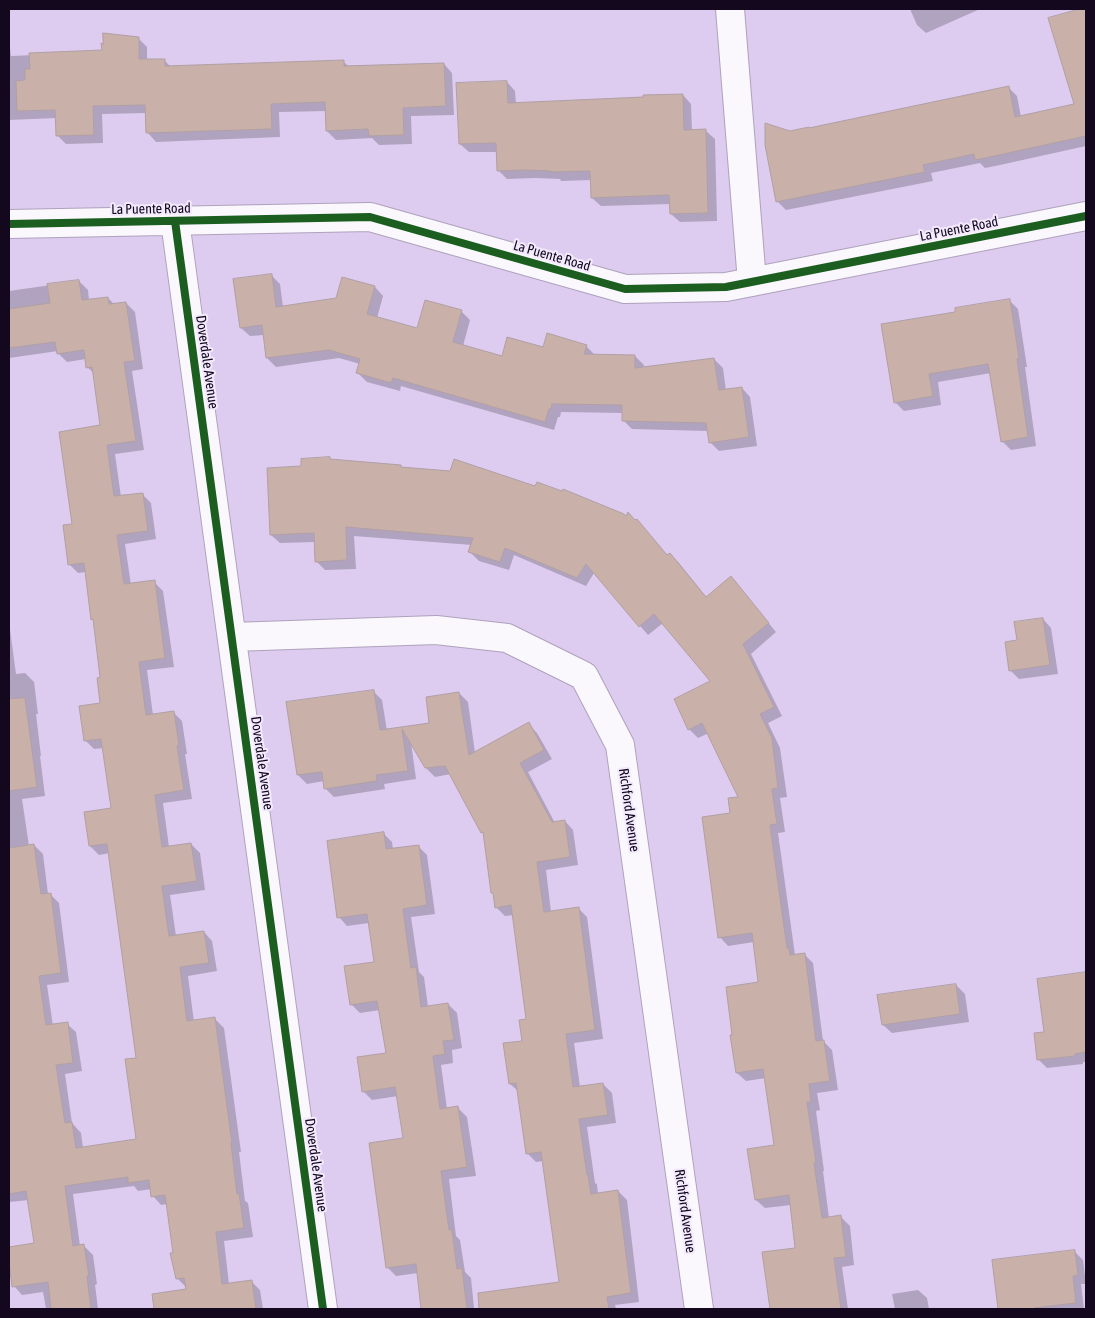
<!DOCTYPE html>
<style>
body{margin:0}
#map{position:relative;width:1095px;height:1318px;overflow:hidden;background:#ddccef;font-family:"Asap Condensed",sans-serif}
canvas{display:block}
.frame{position:absolute;inset:0;border:10px solid #13081e;pointer-events:none}
</style>
<div id="map">
<canvas width="1095" height="1318"></canvas>
<div class="frame"></div>
</div>
<script>
const c = document.querySelector('canvas').getContext('2d');
c.lineJoin = 'round';
function fillPath(path, color) { c.fillStyle = color; c.fill(path, 'evenodd'); }
function trace(path, color, width, dash) { c.strokeStyle = color; c.lineWidth = width; c.lineCap = dash ? 'butt' : 'round'; c.setLineDash(dash || []); c.stroke(path); }
function drawText(font, color, halo, rows, align = 'center') {
  c.font = font + ' "Asap Condensed",sans-serif'; c.lineWidth = 4; c.setLineDash([]); c.textBaseline = 'middle'; c.strokeStyle = halo; c.fillStyle = color; for (const [text, x, y, turn = 0] of rows) {
    c.save(); c.translate(x, y); c.rotate((+turn || 0) * Math.PI / 180); c.textAlign = isNaN(turn) ? turn : align; if (halo) c.strokeText(text, 0, 0); c.fillText(text, 0, 0); c.restore();
  }
}
const shadow = new Path2D(`
 M 910,9 L 980,9 L 926,33 L 917,25 Z
 M 1086,9 L 1086,146 L 1000,165 L 985,168 L 980,163 L 931,173 L 933,181 L 786,210 L 777,201 L 790,132 L 1008,87 L 1017,96 L 1021,117 L 1076,105 L 1050,19 Z
 M 138,38 L 147,47 L 147,60 L 164,60 L 171,67 L 343,61 L 349,67 L 444,64 L 452,73 L 454,115 L 411,116 L 412,144 L 379,145 L 372,138 L 336,140 L 327,131 L 327,111 L 279,112 L 280,137 L 156,142 L 148,133 L 147,113 L 102,114 L 103,143 L 66,144 L 57,135 L 57,118 L 9,120 L 9,46 L 10,48 L 11,56 L 103,52 Z
 M 507,82 L 515,91 L 516,104 L 683,95 L 691,104 L 692,131 L 706,131 L 715,139 L 717,221 L 680,222 L 671,214 L 671,204 L 601,206 L 592,198 L 592,180 L 561,181 L 560,179 L 535,178 L 507,179 L 498,170 L 498,152 L 469,152 L 460,144 Z
 M 271,275 L 280,284 L 283,307 L 337,300 L 375,287 L 383,296 L 377,318 L 418,330 L 461,311 L 470,320 L 463,346 L 503,358 L 543,349 L 586,346 L 595,355 L 635,356 L 644,365 L 643,368 L 714,359 L 723,368 L 726,391 L 742,388 L 750,397 L 757,446 L 719,451 L 710,442 L 708,431 L 632,429 L 623,420 L 623,413 L 561,412 L 560,417 L 558,417 L 554,430 L 401,386 L 400,391 L 367,382 L 358,373 L 360,364 L 339,358 L 276,367 L 267,358 L 264,335 L 250,336 L 241,328 Z
 M 79,281 L 88,290 L 89,300 L 108,298 L 115,305 L 126,303 L 135,312 L 143,369 L 132,371 L 144,450 L 115,454 L 121,497 L 142,494 L 151,503 L 156,539 L 125,544 L 131,585 L 154,582 L 163,591 L 174,667 L 147,670 L 153,715 L 174,713 L 182,721 L 187,754 L 185,754 L 192,799 L 163,803 L 169,847 L 191,844 L 200,853 L 205,890 L 170,895 L 176,936 L 204,932 L 212,941 L 217,971 L 188,976 L 194,1022 L 215,1019 L 224,1028 L 241,1152 L 239,1152 L 245,1201 L 248,1203 L 253,1237 L 224,1241 L 229,1284 L 251,1281 L 260,1290 L 263,1309 L 190,1309 L 187,1288 L 178,1279 L 167,1204 L 161,1205 L 153,1196 L 152,1189 L 138,1191 L 134,1186 L 73,1194 L 80,1246 L 84,1246 L 93,1255 L 97,1284 L 95,1285 L 98,1309 L 46,1309 L 43,1292 L 22,1295 L 14,1286 L 9,1248 L 35,1244 L 29,1200 L 9,1202 L 9,1074 L 13,1074 L 9,1041 L 9,622 L 16,674 L 25,673 L 34,682 L 38,714 L 36,714 L 41,756 L 40,756 L 45,796 L 22,799 L 29,846 L 34,845 L 43,854 L 48,894 L 50,894 L 59,903 L 69,982 L 47,985 L 53,1026 L 67,1024 L 76,1032 L 82,1071 L 65,1074 L 72,1123 L 81,1133 L 83,1148 L 138,1140 L 137,1059 L 110,853 L 99,855 L 90,846 L 113,809 L 104,748 L 94,749 L 85,740 L 102,704 L 102,679 L 95,622 L 92,619 L 86,572 L 78,573 L 70,565 L 102,426 L 95,374 L 87,367 L 86,359 L 67,362 L 58,353 L 58,351 L 9,358 L 9,291 Z
 M 1009,300 L 1018,309 L 1027,367 L 1025,367 L 1036,446 L 1011,450 L 1002,441 L 991,373 L 938,382 L 941,405 L 904,411 L 895,402 L 957,313 Z
 M 331,460 L 401,466 L 403,468 L 635,521 L 637,520 L 668,556 L 670,554 L 679,563 L 707,598 L 739,587 L 776,632 L 751,654 L 782,716 L 768,723 L 780,748 L 787,797 L 780,798 L 785,832 L 778,833 L 795,955 L 804,954 L 813,963 L 823,1041 L 832,1050 L 838,1090 L 817,1093 L 820,1110 L 816,1111 L 824,1171 L 823,1171 L 829,1218 L 841,1217 L 850,1226 L 854,1265 L 842,1267 L 848,1309 L 770,1309 L 764,1253 L 796,1249 L 791,1205 L 765,1208 L 756,1200 L 776,1146 L 766,1078 L 746,1081 L 737,1073 L 759,983 L 754,942 L 728,946 L 720,937 L 731,814 L 740,798 L 709,733 L 698,738 L 689,729 L 712,682 L 663,623 L 648,635 L 594,573 L 586,586 L 514,555 L 509,570 L 479,561 L 470,552 L 472,545 L 354,536 L 356,569 L 325,570 L 317,562 L 315,542 L 280,543 L 271,535 L 302,468 Z
 M 1043,619 L 1051,628 L 1058,674 L 1019,679 L 1010,670 Z
 M 373,691 L 382,700 L 387,731 L 431,724 L 459,693 L 468,702 L 475,753 L 528,724 L 537,733 L 552,759 L 528,772 L 555,823 L 565,821 L 573,830 L 578,865 L 546,870 L 551,912 L 578,908 L 587,917 L 603,1039 L 574,1043 L 580,1087 L 603,1084 L 612,1093 L 616,1123 L 587,1127 L 595,1183 L 597,1184 L 598,1194 L 618,1191 L 627,1200 L 639,1302 L 615,1305 L 616,1309 L 528,1309 L 525,1288 L 560,1283 L 543,1161 L 536,1162 L 527,1153 L 518,1091 L 510,1084 L 523,1042 L 528,1020 L 514,915 L 505,916 L 496,907 L 494,895 L 492,893 L 484,835 L 482,832 L 451,774 L 435,777 L 426,768 L 411,742 L 416,779 L 384,784 L 385,789 L 334,797 L 325,788 L 324,781 L 307,784 L 298,775 Z
 M 384,834 L 392,842 L 393,849 L 418,846 L 427,855 L 435,914 L 411,917 L 419,972 L 424,977 L 428,1007 L 448,1004 L 457,1013 L 462,1048 L 452,1050 L 453,1063 L 441,1065 L 447,1109 L 458,1108 L 467,1117 L 476,1176 L 449,1179 L 456,1236 L 460,1240 L 465,1272 L 471,1278 L 474,1308 L 477,1309 L 423,1309 L 418,1273 L 396,1276 L 388,1268 L 404,1139 L 398,1096 L 372,1100 L 363,1091 L 388,1054 L 380,1010 L 360,1013 L 351,1004 L 375,963 L 369,923 L 347,926 L 339,917 Z
 M 1086,974 L 1086,1062 L 1083,1062 L 1083,1064 L 1047,1068 L 1038,1059 L 1045,1033 L 1038,981 Z
 M 956,985 L 965,994 L 969,1022 L 892,1033 L 883,1025 Z
 M 1074,1251 L 1083,1260 L 1086,1284 L 1081,1284 L 1084,1309 L 1000,1309 L 993,1261 Z
 M 918,1290 L 927,1298 L 929,1309 L 895,1309 L 892,1294 Z`);
const building = new Path2D(`
 M 1080,9 L 1086,9 L 1086,136 L 990,157 L 975,160 L 974,154 L 923,165 L 925,172 L 776,202 L 765,145 L 765,123 L 790,131 L 809,127 L 809,128 L 1009,86 L 1015,117 L 1074,104 L 1048,18 Z
 M 103,33 L 139,37 L 139,59 L 165,59 L 165,66 L 344,60 L 344,66 L 444,63 L 446,106 L 403,108 L 404,135 L 369,136 L 368,129 L 326,131 L 325,102 L 271,104 L 272,129 L 146,133 L 145,105 L 93,106 L 94,135 L 56,136 L 55,110 L 17,111 L 16,81 L 25,80 L 25,69 L 30,69 L 29,53 L 102,50 L 101,43 L 103,44 Z
 M 507,81 L 508,103 L 643,97 L 643,95 L 683,94 L 684,130 L 706,129 L 708,213 L 670,214 L 669,195 L 591,198 L 590,171 L 551,172 L 551,171 L 525,170 L 497,171 L 496,143 L 459,144 L 456,83 Z
 M 272,274 L 276,307 L 336,298 L 342,277 L 375,286 L 367,314 L 417,328 L 425,300 L 462,310 L 453,342 L 502,356 L 507,337 L 543,347 L 547,333 L 587,345 L 584,354 L 635,355 L 635,368 L 714,358 L 719,390 L 742,387 L 749,437 L 709,443 L 706,423 L 622,421 L 622,405 L 552,404 L 551,409 L 549,409 L 545,422 L 393,378 L 391,383 L 356,373 L 360,359 L 329,350 L 266,358 L 262,325 L 240,328 L 233,279 Z
 M 79,280 L 82,300 L 108,297 L 109,304 L 126,302 L 135,361 L 124,362 L 136,441 L 107,445 L 114,496 L 143,493 L 148,531 L 117,535 L 124,584 L 155,580 L 165,658 L 139,662 L 146,715 L 174,711 L 179,745 L 177,746 L 184,790 L 155,795 L 162,847 L 191,843 L 197,881 L 162,886 L 169,936 L 204,931 L 209,963 L 180,967 L 187,1021 L 215,1017 L 232,1143 L 231,1143 L 237,1194 L 239,1193 L 244,1228 L 216,1232 L 222,1284 L 252,1280 L 256,1309 L 154,1309 L 152,1294 L 186,1289 L 184,1278 L 176,1279 L 170,1253 L 173,1253 L 165,1195 L 151,1197 L 149,1180 L 128,1183 L 128,1177 L 65,1186 L 73,1246 L 84,1244 L 89,1276 L 87,1276 L 91,1309 L 51,1309 L 48,1282 L 12,1287 L 9,1262 L 9,1247 L 34,1243 L 26,1191 L 9,1194 L 9,848 L 34,844 L 41,894 L 51,893 L 61,973 L 39,976 L 46,1025 L 68,1022 L 73,1063 L 56,1065 L 65,1123 L 72,1122 L 76,1148 L 136,1139 L 125,1059 L 136,1058 L 107,844 L 89,846 L 84,812 L 111,808 L 101,739 L 84,741 L 79,706 L 100,703 L 97,678 L 100,677 L 93,619 L 91,620 L 84,563 L 68,565 L 63,525 L 72,524 L 59,432 L 100,425 L 92,367 L 86,368 L 84,350 L 57,354 L 55,342 L 9,348 L 9,309 L 50,303 L 47,284 Z
 M 1010,299 L 1019,358 L 1017,359 L 1028,437 L 1001,442 L 988,364 L 929,374 L 933,396 L 894,403 L 881,324 L 955,312 L 955,308 Z
 M 330,457 L 330,459 L 401,465 L 401,467 L 450,471 L 454,459 L 535,486 L 537,482 L 562,491 L 563,489 L 624,514 L 626,516 L 628,512 L 635,520 L 637,519 L 667,555 L 670,553 L 706,597 L 731,576 L 769,623 L 743,644 L 774,707 L 760,714 L 772,738 L 778,788 L 772,789 L 777,824 L 770,825 L 787,948 L 789,948 L 790,955 L 805,953 L 816,1041 L 824,1040 L 830,1081 L 809,1084 L 811,1102 L 807,1102 L 816,1162 L 814,1163 L 822,1218 L 841,1215 L 846,1257 L 834,1258 L 841,1309 L 770,1309 L 762,1252 L 795,1248 L 789,1195 L 755,1200 L 747,1149 L 774,1145 L 763,1069 L 736,1073 L 730,1035 L 732,1035 L 726,987 L 758,982 L 752,933 L 718,938 L 702,817 L 730,813 L 728,798 L 738,797 L 702,723 L 688,730 L 674,699 L 710,681 L 654,614 L 639,627 L 586,564 L 577,578 L 505,548 L 500,562 L 468,552 L 473,538 L 346,527 L 347,560 L 315,562 L 314,533 L 270,535 L 267,468 L 301,466 L 301,459 Z
 M 1043,618 L 1050,665 L 1009,671 L 1005,642 L 1017,640 L 1014,622 Z
 M 374,690 L 380,730 L 429,723 L 426,697 L 459,692 L 469,755 L 529,722 L 544,750 L 520,763 L 552,822 L 565,820 L 570,857 L 537,862 L 544,912 L 579,907 L 595,1030 L 566,1034 L 573,1087 L 603,1083 L 608,1115 L 579,1119 L 587,1175 L 588,1174 L 591,1194 L 618,1190 L 631,1293 L 607,1297 L 609,1309 L 479,1309 L 478,1293 L 559,1282 L 541,1152 L 526,1154 L 516,1083 L 509,1084 L 503,1043 L 522,1041 L 519,1020 L 526,1019 L 511,905 L 495,908 L 493,893 L 491,893 L 483,832 L 481,833 L 445,766 L 425,768 L 402,729 L 408,771 L 376,775 L 377,781 L 324,789 L 322,772 L 297,775 L 286,702 Z
 M 25,698 L 37,787 L 9,791 L 9,699 Z
 M 384,832 L 386,849 L 419,845 L 427,905 L 403,909 L 411,968 L 416,967 L 421,1007 L 448,1003 L 454,1040 L 443,1041 L 445,1054 L 433,1056 L 440,1109 L 458,1106 L 467,1167 L 441,1171 L 449,1230 L 452,1230 L 457,1269 L 462,1268 L 467,1309 L 421,1309 L 416,1264 L 386,1268 L 369,1143 L 403,1138 L 395,1087 L 362,1092 L 357,1057 L 386,1053 L 377,1001 L 350,1005 L 344,966 L 374,962 L 367,914 L 337,918 L 327,841 Z
 M 1086,972 L 1086,1052 L 1075,1054 L 1075,1056 L 1037,1060 L 1034,1033 L 1044,1032 L 1037,979 Z
 M 956,984 L 960,1014 L 882,1025 L 877,995 Z
 M 1075,1250 L 1078,1275 L 1073,1276 L 1076,1303 L 1034,1308 L 1034,1309 L 998,1309 L 992,1260 Z`);
const minor = new Path2D(`
 M 730,9 L 752,282
 M 175,221 L 323,1309
 M 9,224 L 370,217 L 625,289 L 726,287 L 1086,216
 M 232,637 L 436,630 L 507,638 L 584,676 L 620,745 L 699,1309`);
const cycleway = new Path2D(`
 M 175,221 L 323,1309
 M 9,224 L 370,217 L 625,289 L 726,287 L 1086,216`);
const streetNames = [
 ["La Puente Road",151,209,-1],
 ["La Puente Road",959,229,-11],
 ["La Puente Road",552,256,16],
 ["Doverdale Avenue",207,362,82],
 ["Doverdale Avenue",262,763,82],
 ["Richford Avenue",629,810,82],
 ["Doverdale Avenue",316,1165,82],
 ["Richford Avenue",685,1211,82]
];
fillPath(shadow, '#0003');
fillPath(building, '#c9b0a9');
trace(building, '#b09fa5', 1);
trace(minor, '#aea2bc', 30);
trace(minor, '#faf7fd', 28);
trace(cycleway, '#1b5e20', 8);
drawText('14px', '#13081e', '#f3eafd', streetNames);
</script>
